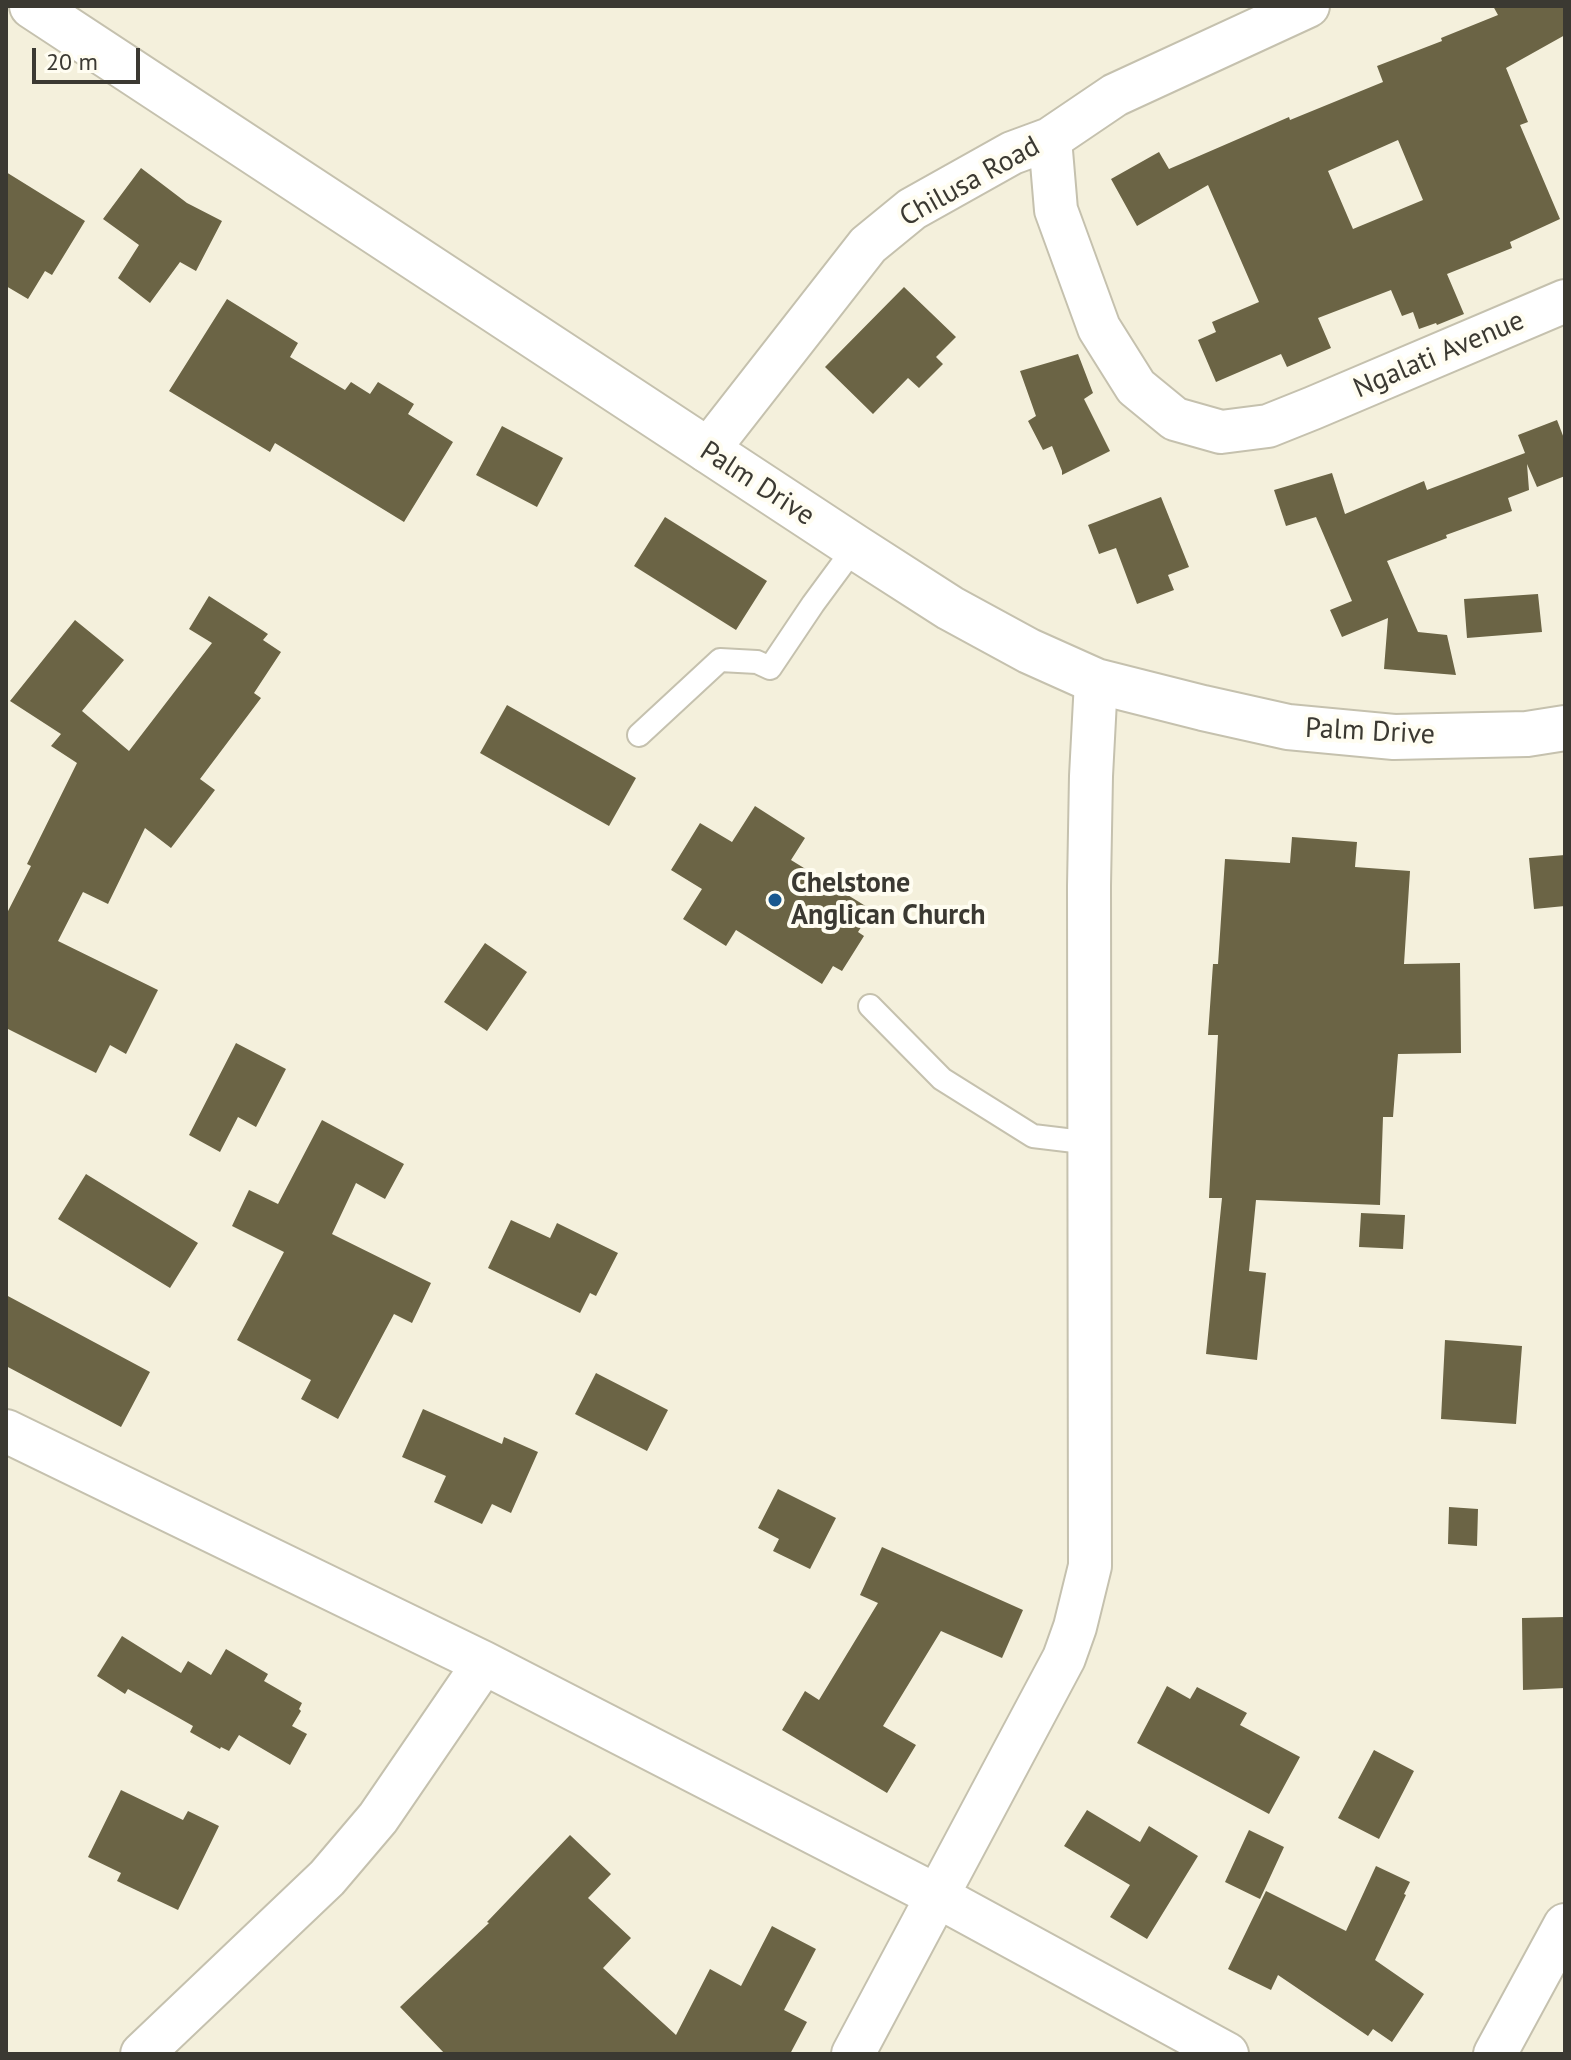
<!DOCTYPE html>
<style>
body{margin:0}
#map{position:relative;width:1571px;height:2060px;overflow:hidden;background:#f4f0dc;font-family:"PT Sans",sans-serif}
canvas{display:block}
.frame{position:absolute;inset:0;border:8px solid #3b3932;pointer-events:none}
.scale{position:absolute;left:32px;top:48px;width:108px;height:36px;box-sizing:border-box;border:4px solid #3b3932;border-top:0;padding-left:10px;font-size:24px;line-height:28px;white-space:nowrap;color:#3b3932;-webkit-text-stroke:6px #fffdf1;paint-order:stroke}
</style>
<div id="map">
<canvas width="1571" height="2060"></canvas>
<div class="frame"></div>
<div class="scale">20 m</div>
</div>
<script>
const c = document.querySelector('canvas').getContext('2d');
c.lineJoin = 'round';
function fillPath(path, color) { c.fillStyle = color; c.fill(path, 'evenodd'); }
function trace(path, color, width, dash) { c.strokeStyle = color; c.lineWidth = width; c.lineCap = dash ? 'butt' : 'round'; c.setLineDash(dash || []); c.stroke(path); }
function drawText(font, color, halo, rows, align = 'center') {
  c.font = font + ' "PT Sans",sans-serif'; c.lineWidth = 8; c.setLineDash([]); c.textBaseline = 'middle'; c.strokeStyle = halo; c.fillStyle = color; for (const [text, x, y, turn = 0] of rows) {
    c.save(); c.translate(x, y); c.rotate((+turn || 0) * Math.PI / 180); c.textAlign = isNaN(turn) ? turn : align; if (halo) c.strokeText(text, 0, 0); c.fillText(text, 0, 0); c.restore();
  }
}
const building = new Path2D(`
 M 1493,6 L 1565,6 L 1565,35 L 1506,68 L 1528,122 L 1520,125 L 1560,219 L 1510,242 L 1512,248 L 1447,274 L 1464,314 L 1437,325 L 1436,323 L 1419,329 L 1413,312 L 1402,316 L 1391,290 L 1318,318 L 1331,348 L 1287,367 L 1281,354 L 1216,382 L 1198,340 L 1216,332 L 1212,322 L 1259,302 L 1208,185 L 1137,226 L 1111,179 L 1159,152 L 1169,169 L 1289,117 L 1290,120 L 1383,82 L 1377,66 L 1442,41 L 1441,38 L 1498,15 ZM 1398,140 L 1423,200 L 1353,229 L 1328,171 Z
 M 141,168 L 187,203 L 222,221 L 196,271 L 180,262 L 150,303 L 118,278 L 139,245 L 103,219 Z
 M 6,172 L 85,221 L 52,275 L 45,271 L 28,299 L 6,286 Z
 M 904,287 L 956,337 L 936,357 L 943,364 L 919,388 L 908,378 L 873,414 L 825,367 Z
 M 227,299 L 298,343 L 290,357 L 345,390 L 351,382 L 370,394 L 378,382 L 414,404 L 408,414 L 453,442 L 404,522 L 275,443 L 270,452 L 169,391 Z
 M 1078,354 L 1093,393 L 1084,399 L 1110,451 L 1062,475 L 1062,471 L 1052,446 L 1043,450 L 1028,421 L 1036,416 L 1020,371 Z
 M 1557,420 L 1565,441 L 1565,476 L 1537,487 L 1527,464 L 1529,490 L 1508,498 L 1512,511 L 1446,535 L 1447,538 L 1387,561 L 1418,632 L 1447,635 L 1456,675 L 1384,669 L 1388,618 L 1342,637 L 1330,610 L 1352,601 L 1316,517 L 1286,526 L 1274,490 L 1332,473 L 1345,514 L 1424,481 L 1427,490 L 1525,453 L 1518,435 Z
 M 502,426 L 563,458 L 537,507 L 476,475 Z
 M 1161,497 L 1189,567 L 1168,575 L 1174,590 L 1137,604 L 1116,548 L 1099,554 L 1088,525 Z
 M 665,517 L 767,581 L 736,630 L 634,566 Z
 M 1538,594 L 1542,632 L 1467,638 L 1464,599 Z
 M 209,596 L 268,634 L 263,640 L 281,652 L 254,693 L 261,698 L 200,779 L 215,790 L 171,848 L 145,828 L 108,904 L 83,892 L 58,941 L 158,990 L 126,1054 L 110,1045 L 96,1073 L 6,1028 L 6,915 L 31,866 L 27,864 L 77,763 L 51,746 L 61,734 L 10,701 L 75,620 L 124,660 L 82,711 L 129,751 L 212,643 L 189,629 Z
 M 507,705 L 636,778 L 609,826 L 480,753 Z
 M 755,806 L 805,838 L 791,860 L 872,910 L 858,932 L 864,936 L 842,971 L 833,966 L 822,984 L 736,930 L 726,946 L 683,919 L 702,889 L 671,870 L 700,823 L 732,842 Z
 M 1292,837 L 1357,842 L 1355,867 L 1410,871 L 1404,964 L 1460,963 L 1461,1053 L 1398,1054 L 1393,1117 L 1383,1117 L 1380,1205 L 1256,1200 L 1249,1271 L 1266,1273 L 1257,1360 L 1206,1354 L 1222,1198 L 1209,1198 L 1218,1035 L 1208,1035 L 1213,964 L 1218,964 L 1225,859 L 1290,863 Z
 M 1565,855 L 1565,906 L 1534,909 L 1529,858 Z
 M 485,943 L 527,972 L 487,1031 L 444,1002 Z
 M 236,1043 L 286,1069 L 256,1127 L 238,1117 L 220,1152 L 189,1135 Z
 M 322,1120 L 404,1164 L 385,1199 L 356,1183 L 332,1234 L 431,1283 L 412,1323 L 394,1314 L 338,1419 L 301,1399 L 311,1380 L 237,1340 L 284,1252 L 232,1226 L 249,1190 L 278,1204 Z
 M 86,1174 L 198,1243 L 170,1288 L 58,1219 Z
 M 1361,1213 L 1405,1215 L 1403,1249 L 1359,1247 Z
 M 511,1220 L 550,1238 L 557,1223 L 618,1253 L 596,1296 L 590,1293 L 580,1313 L 488,1268 Z
 M 6,1295 L 150,1372 L 121,1427 L 6,1366 Z
 M 1445,1340 L 1522,1346 L 1516,1424 L 1441,1419 Z
 M 596,1373 L 668,1410 L 647,1451 L 575,1414 Z
 M 423,1409 L 502,1444 L 504,1437 L 538,1452 L 511,1513 L 492,1504 L 482,1524 L 434,1502 L 446,1476 L 402,1457 Z
 M 778,1489 L 836,1518 L 810,1569 L 773,1551 L 779,1539 L 758,1528 Z
 M 1449,1507 L 1478,1509 L 1477,1546 L 1448,1544 Z
 M 882,1547 L 1023,1610 L 1002,1658 L 941,1631 L 883,1726 L 916,1745 L 887,1793 L 782,1730 L 805,1691 L 819,1700 L 878,1603 L 860,1595 Z
 M 1565,1617 L 1565,1688 L 1523,1690 L 1522,1618 Z
 M 122,1636 L 181,1673 L 188,1661 L 211,1675 L 226,1649 L 268,1674 L 264,1681 L 302,1703 L 299,1709 L 301,1711 L 292,1726 L 307,1734 L 290,1765 L 239,1735 L 229,1751 L 221,1747 L 220,1749 L 190,1732 L 193,1726 L 128,1689 L 125,1694 L 97,1676 Z
 M 1167,1686 L 1190,1699 L 1197,1687 L 1247,1713 L 1240,1725 L 1300,1757 L 1269,1814 L 1137,1743 Z
 M 1374,1750 L 1414,1771 L 1379,1839 L 1338,1818 Z
 M 121,1790 L 183,1820 L 188,1811 L 219,1826 L 178,1910 L 117,1881 L 121,1873 L 88,1857 Z
 M 1087,1810 L 1140,1842 L 1149,1826 L 1198,1856 L 1147,1939 L 1110,1917 L 1130,1885 L 1064,1846 Z
 M 1249,1830 L 1284,1847 L 1260,1899 L 1225,1882 Z
 M 570,1835 L 611,1874 L 588,1898 L 631,1938 L 603,1968 L 676,2035 L 710,1969 L 741,1986 L 772,1926 L 816,1949 L 784,2010 L 807,2022 L 790,2054 L 445,2054 L 400,2007 L 489,1923 L 487,1922 Z
 M 1376,1866 L 1410,1882 L 1404,1894 L 1406,1895 L 1375,1960 L 1424,1994 L 1392,2042 L 1373,2029 L 1368,2036 L 1278,1975 L 1271,1990 L 1228,1969 L 1266,1891 L 1346,1931 Z`);
const lane = new Path2D(`
 M 639,735 L 720,660 L 757,662 L 770,668 L 813,604 L 855,547
 M 870,1006 L 942,1079 L 1033,1136 L 1091,1143`);
const street = new Path2D(`
 M 1050,139 L 1056,210 L 1099,328 L 1136,387 L 1175,419 L 1221,432 L 1268,426 L 1313,408 L 1565,301
 M 707,451 L 868,245 L 912,209 L 1012,153 L 1050,139 L 1115,95 L 1308,6
 M 6,1431 L 484,1663 L 937,1896 L 1227,2054
 M 142,2054 L 327,1878 L 378,1818 L 484,1663
 M 853,2054 L 1064,1658 L 1075,1627 L 1090,1566 L 1089,886 L 1091,776 L 1096,681
 M 1495,2054 L 1565,1925`);
const secondary = new Path2D(`
 M 32,6 L 855,547 L 950,608 L 1029,651 L 1096,681 L 1203,708 L 1288,727 L 1394,737 L 1527,734 L 1565,728`);
const markers = [
 [775,900,8,"#1a598f"]
];
const streetNames = [
 ["Chilusa Road",970,182,-29],
 ["Ngalati Avenue",1439,355,-23],
 ["Palm Drive",757,484,33],
 ["Palm Drive",1370,732,3]
];
const poiNames = [
 ["Chelstone",791,884],
 ["Anglican Church",791,916]
];
fillPath(building, '#6b6445');
trace(lane, '#c5c1ae', 26);
trace(street, '#c5c1ae', 46);
trace(secondary, '#c5c1ae', 48);
trace(lane, '#fff', 22);
trace(street, '#fff', 42);
trace(secondary, '#fff', 44);
for (const [x, y, r, color] of markers) { const dot = new Path2D(); dot.arc(x, y, r, 0, 2 * Math.PI); c.fillStyle = color; c.fill(dot); trace(dot, '#fffdf1', 3); }
drawText('28px', '#3b3932', '#fffdf1', streetNames);
drawText('bold 28px', '#3b3932', '#fffdf1', poiNames, 'left');
</script>
